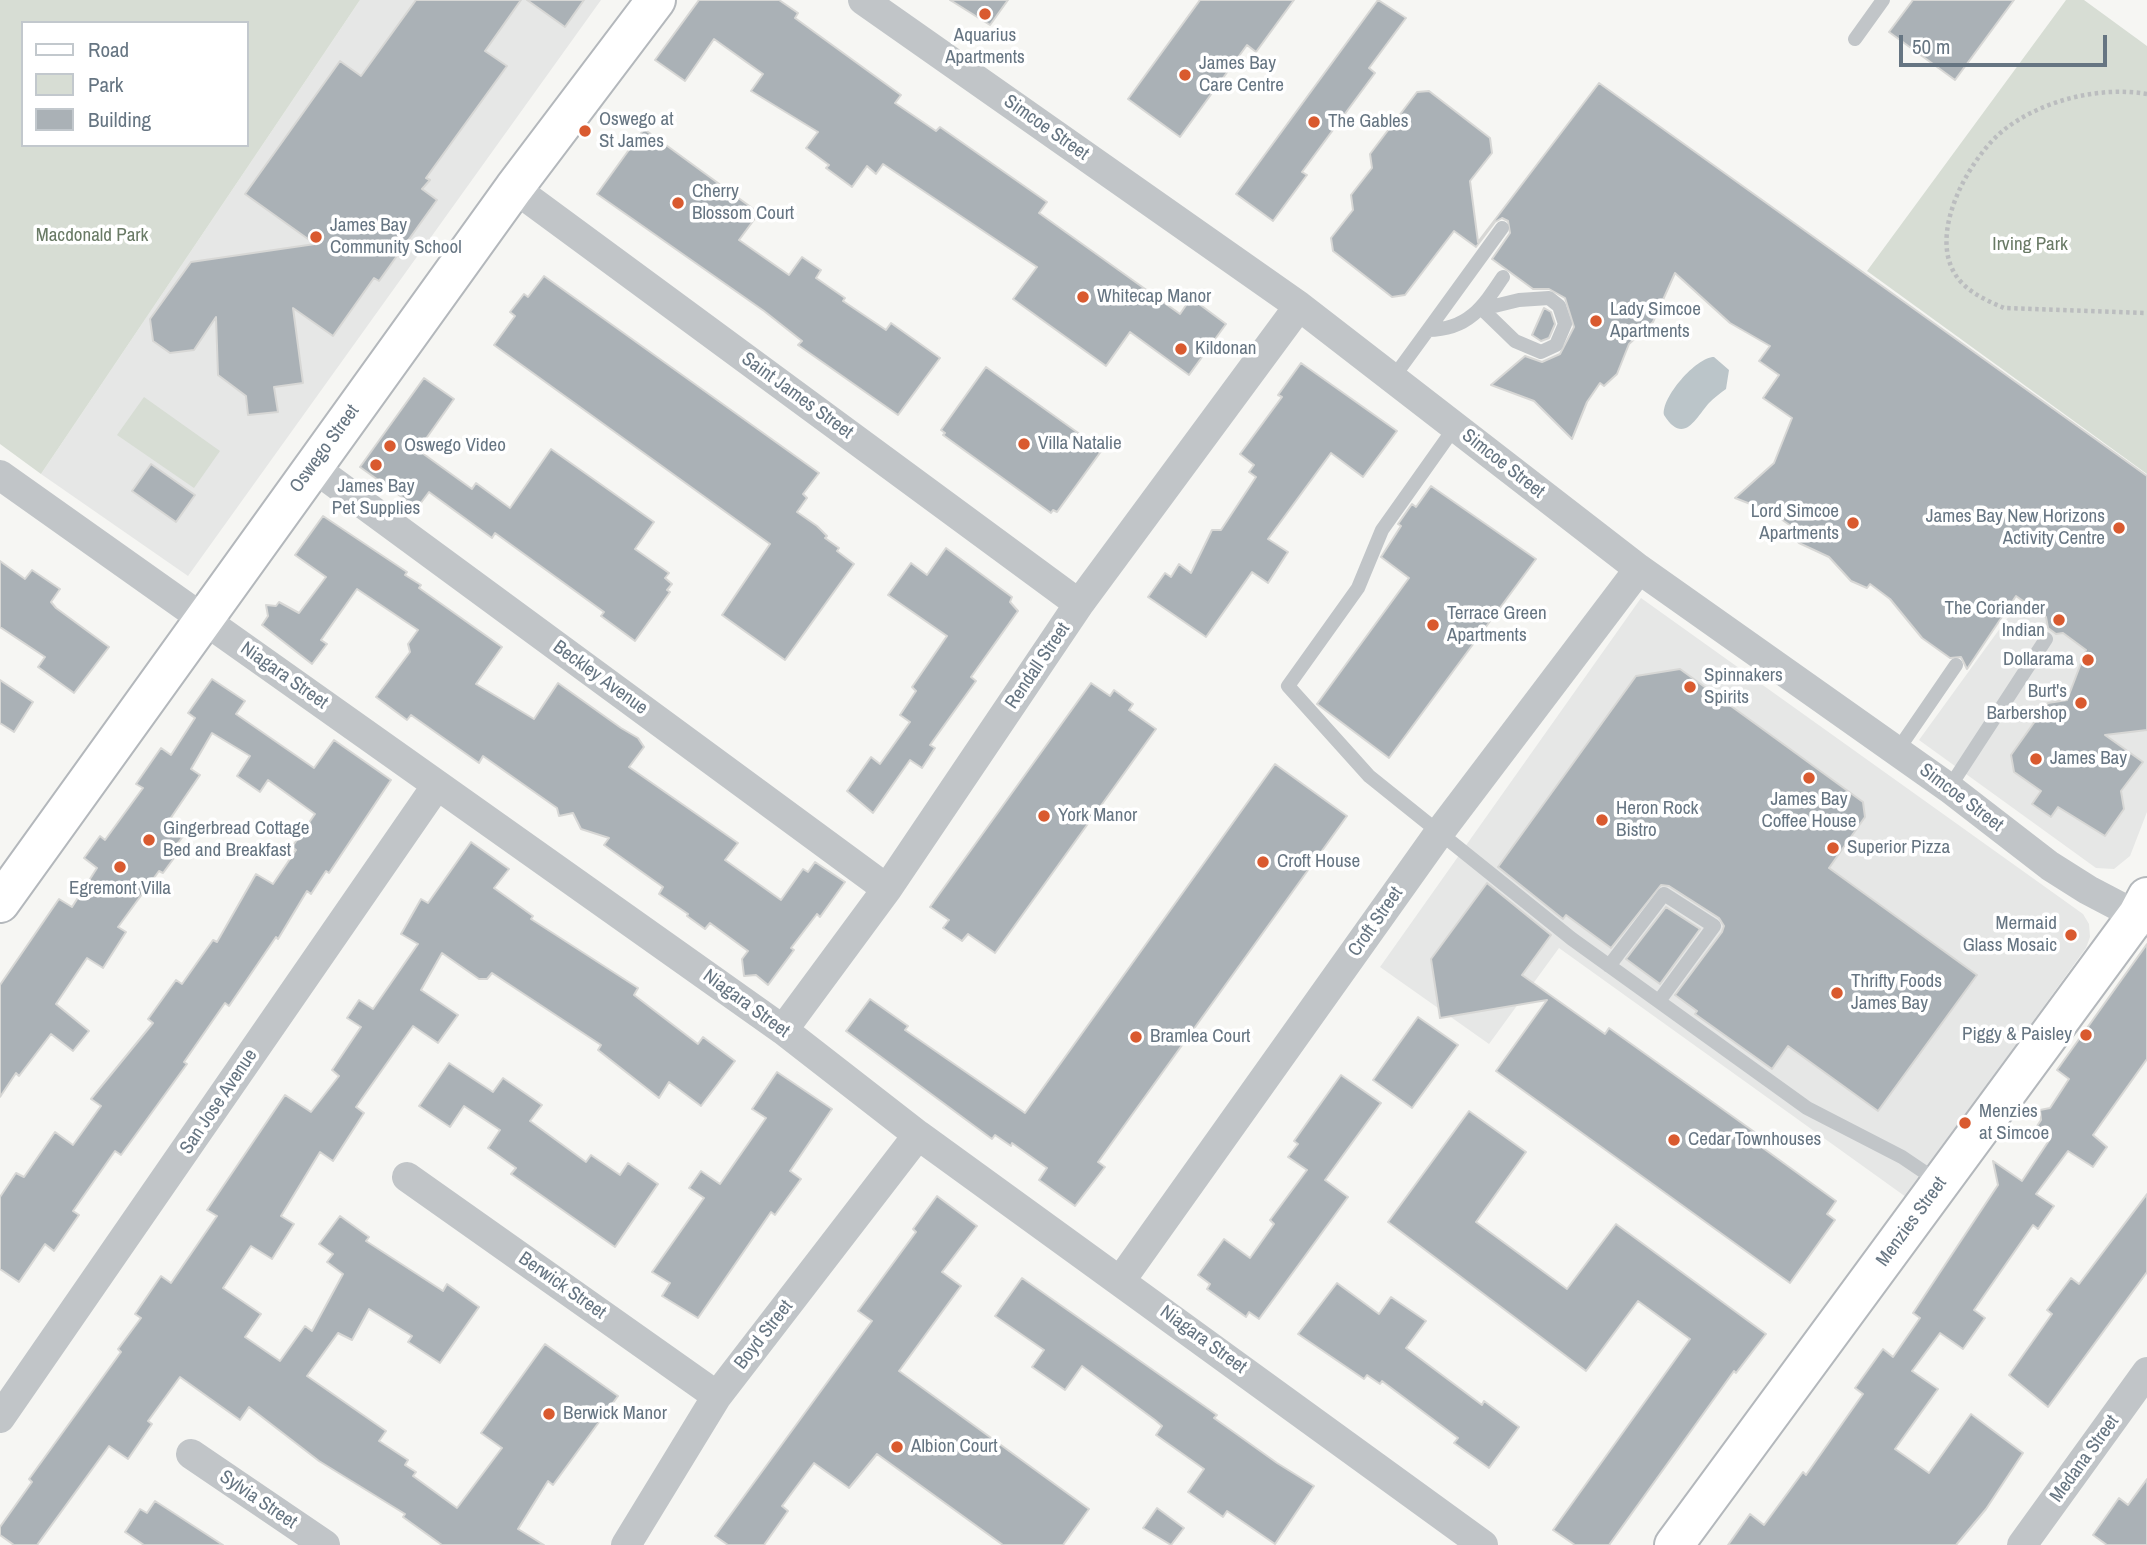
<!DOCTYPE html>
<style>
body{margin:0}
#map{position:relative;width:2147px;height:1545px;overflow:hidden;background:#f6f6f3;font-family:"Archivo Narrow",sans-serif}
canvas{display:block}
.legend{position:absolute;left:21px;top:21px;width:228px;height:126px;box-sizing:border-box;background:#fff;border:2px solid #c2c8cd;margin:0;padding:9px 12px;list-style:none;font-size:21px;color:#667582}
.legend li{display:flex;align-items:center;gap:14px;height:35px}
.legend b{width:35px;border:2px solid #c2c8cd}
.scale{position:absolute;left:1899px;top:35px;width:208px;height:32px;box-sizing:border-box;border:4px solid #667582;border-top:0;padding-left:9px;font-size:21px;line-height:24px;white-space:nowrap;color:#667582;-webkit-text-stroke:5px #fff;paint-order:stroke}
</style>
<div id="map">
<canvas width="2147" height="1545"></canvas>
<ul class="legend">
<li><b style="height:9px;background:#fff"></b>Road</li>
<li><b style="height:19px;background:#d7ddd4"></b>Park</li>
<li><b style="height:19px;background:#aab1b6"></b>Building</li>
</ul>
<div class="scale">50 m</div>
</div>
<script>
const c = document.querySelector('canvas').getContext('2d');
c.lineJoin = 'round';
function fillPath(path, color) { c.fillStyle = color; c.fill(path, 'evenodd'); }
function trace(path, color, width, dash) { c.strokeStyle = color; c.lineWidth = width; c.lineCap = dash ? 'butt' : 'round'; c.setLineDash(dash || []); c.stroke(path); }
function drawText(font, color, halo, rows, align = 'center') {
  c.font = font + ' "Archivo Narrow",sans-serif'; c.lineWidth = 7; c.setLineDash([]); c.textBaseline = 'middle'; c.strokeStyle = halo; c.fillStyle = color; for (const [text, x, y, turn = 0] of rows) {
    c.save(); c.translate(x, y); c.rotate((+turn || 0) * Math.PI / 180); c.textAlign = isNaN(turn) ? turn : align; if (halo) c.strokeText(text, 0, 0); c.fillText(text, 0, 0); c.restore();
  }
}
const built = new Path2D(`
 M 360,0 L 601,0 L 188,576 L 41,474 Z
 M 2122,460 L 2147,478 L 2147,812 L 2130,856 L 2114,869 L 2096,868 L 1919,740 Z
 M 1641,598 L 2083,914 L 2089,924 L 2090,937 L 2086,948 L 1906,1197 L 1559,948 L 1489,1044 L 1380,967 Z`);
const green = new Path2D(`
 M 0,0 L 360,0 L 41,474 L 0,444 ZM 23,23 L 247,23 L 247,145 L 23,145 Z
 M 2066,0 L 2084,0 L 2147,46 L 2147,474 L 1867,271 Z
 M 144,397 L 220,451 L 194,488 L 117,435 Z`);
const water = new Path2D(`
 M 1714,357 L 1729,370 L 1726,389 C 1720,393 1714,398 1709,403 C 1697,416 1684,447 1664,415 C 1661,398 1696,357 1714,357 Z`);
const building = new Path2D(`
 M 416,0 L 521,0 L 485,51 L 507,66 L 426,178 L 430,180 L 422,189 L 437,200 L 379,281 L 374,278 L 333,336 L 293,308 L 303,383 L 274,387 L 278,412 L 248,415 L 246,396 L 218,375 L 216,317 L 194,350 L 170,353 L 153,341 L 150,319 L 191,262 L 315,244 L 245,194 L 340,61 L 361,76 Z
 M 527,0 L 584,0 L 565,27 Z
 M 699,0 L 779,0 L 798,13 L 795,18 L 901,95 L 895,103 L 936,131 L 940,127 L 1047,202 L 1039,213 L 1180,314 L 1191,298 L 1226,324 L 1189,375 L 1130,332 L 1106,366 L 1013,299 L 1037,267 L 883,164 L 876,174 L 867,166 L 852,187 L 826,168 L 829,165 L 806,148 L 818,132 L 751,91 L 763,74 L 714,39 L 685,81 L 655,60 Z
 M 950,0 L 1008,0 L 990,25 Z
 M 1200,0 L 1294,0 L 1256,52 L 1247,45 L 1180,137 L 1128,99 Z
 M 1378,0 L 1406,18 L 1369,68 L 1375,73 L 1302,172 L 1307,175 L 1273,221 L 1236,194 Z
 M 1913,0 L 2014,0 L 1955,80 L 1889,32 Z
 M 1599,83 L 2147,476 L 2147,730 L 2105,735 L 2143,762 L 2121,791 L 2124,809 L 2105,836 L 2058,807 L 2051,817 L 2032,804 L 2041,791 L 2014,772 L 2011,755 L 2048,703 L 2067,700 L 2086,650 L 2063,633 L 2056,634 L 2048,628 L 2046,617 L 2016,596 L 1967,669 L 1961,657 L 1950,658 L 1922,638 L 1890,599 L 1870,584 L 1867,588 L 1851,581 L 1829,557 L 1799,543 L 1787,531 L 1791,526 L 1771,512 L 1735,498 L 1774,463 L 1792,418 L 1763,398 L 1779,375 L 1759,361 L 1770,346 L 1730,323 L 1675,273 L 1653,322 L 1629,344 L 1617,374 L 1604,386 L 1600,383 L 1587,402 L 1572,439 L 1534,401 L 1491,385 L 1525,356 L 1542,362 L 1560,354 L 1574,327 L 1565,298 L 1549,289 L 1533,289 L 1492,259 L 1510,233 L 1508,221 L 1502,218 L 1495,222 L 1476,247 L 1454,231 L 1405,295 L 1392,297 L 1333,251 L 1331,238 L 1353,210 L 1351,195 L 1372,168 L 1370,154 L 1417,92 L 1429,91 L 1490,138 L 1492,153 L 1470,181 L 1478,242 Z
 M 644,129 L 759,213 L 739,240 L 789,275 L 802,257 L 821,270 L 816,278 L 845,298 L 843,301 L 886,330 L 891,323 L 940,358 L 898,415 L 798,345 L 802,341 L 764,311 L 597,194 Z
 M 544,276 L 819,473 L 803,494 L 807,498 L 797,512 L 817,526 L 827,536 L 825,538 L 839,548 L 837,551 L 854,564 L 785,660 L 722,615 L 770,544 L 494,345 L 515,316 L 510,312 L 524,294 L 528,297 Z
 M 1544,308 L 1551,312 L 1555,324 L 1549,338 L 1541,341 L 1532,335 Z
 M 1301,363 L 1397,431 L 1363,477 L 1331,453 L 1268,539 L 1288,552 L 1268,583 L 1252,572 L 1206,637 L 1148,597 L 1165,573 L 1171,577 L 1179,564 L 1191,573 L 1212,530 L 1221,530 L 1256,477 L 1249,472 L 1254,465 L 1240,454 L 1282,397 L 1278,395 Z
 M 986,367 L 1102,450 L 1057,512 L 1053,510 L 1051,513 L 943,435 L 945,433 L 941,430 Z
 M 424,378 L 454,399 L 418,450 L 472,489 L 476,483 L 510,508 L 551,449 L 654,522 L 635,549 L 669,573 L 665,578 L 672,584 L 667,590 L 670,592 L 635,641 L 601,616 L 604,612 L 495,533 L 492,538 L 429,492 L 417,508 L 360,467 Z
 M 151,464 L 195,495 L 176,522 L 132,491 Z
 M 1431,486 L 1536,559 L 1389,758 L 1317,704 L 1409,578 L 1381,557 L 1401,526 L 1398,524 L 1412,504 L 1416,507 Z
 M 323,516 L 407,572 L 405,575 L 421,585 L 419,588 L 502,647 L 476,684 L 534,719 L 558,683 L 621,728 L 638,738 L 644,747 L 629,767 L 738,843 L 725,860 L 781,900 L 803,869 L 808,872 L 815,862 L 845,882 L 820,917 L 817,914 L 791,948 L 794,950 L 768,985 L 756,975 L 744,976 L 742,959 L 748,951 L 710,923 L 705,929 L 687,916 L 688,914 L 659,894 L 663,887 L 604,845 L 609,838 L 581,829 L 573,813 L 559,816 L 557,808 L 483,756 L 479,763 L 411,715 L 407,720 L 376,697 L 410,652 L 408,644 L 418,630 L 357,589 L 321,640 L 327,644 L 312,664 L 262,625 L 268,616 L 266,605 L 276,606 L 279,602 L 299,613 L 326,577 L 295,555 Z
 M 946,548 L 1012,597 L 1010,602 L 1018,611 L 971,677 L 976,681 L 930,745 L 935,748 L 922,768 L 910,760 L 873,813 L 847,791 L 871,757 L 880,764 L 910,722 L 900,715 L 916,691 L 912,687 L 947,636 L 888,595 L 911,563 L 927,575 Z
 M 0,561 L 25,579 L 32,570 L 60,589 L 51,602 L 56,608 L 109,647 L 74,693 L 38,667 L 45,657 L 0,627 Z
 M 1680,669 L 1863,802 L 1865,817 L 1829,868 L 1977,975 L 1878,1111 L 1788,1046 L 1772,1069 L 1695,1014 L 1697,1011 L 1675,995 L 1722,932 L 1724,926 L 1719,918 L 1669,886 L 1661,885 L 1611,948 L 1566,915 L 1563,919 L 1498,867 L 1636,676 Z
 M 212,679 L 245,701 L 236,714 L 314,768 L 334,740 L 391,780 L 329,873 L 326,871 L 311,894 L 307,891 L 278,939 L 276,937 L 229,1006 L 225,1003 L 184,1062 L 187,1064 L 121,1155 L 115,1151 L 73,1211 L 79,1215 L 54,1251 L 45,1244 L 19,1282 L 0,1269 L 0,1197 L 16,1173 L 24,1177 L 55,1132 L 73,1145 L 101,1106 L 91,1099 L 153,1023 L 148,1019 L 176,980 L 182,984 L 213,940 L 217,942 L 256,874 L 273,884 L 296,850 L 292,847 L 315,814 L 268,780 L 260,792 L 237,776 L 250,756 L 212,733 L 191,769 L 200,775 L 170,819 L 187,831 L 175,847 L 180,850 L 163,873 L 159,871 L 118,927 L 126,932 L 103,968 L 87,958 L 56,1004 L 89,1031 L 73,1051 L 51,1034 L 19,1076 L 16,1073 L 0,1097 L 0,985 L 59,899 L 72,907 L 97,868 L 84,858 L 100,836 L 105,840 L 143,788 L 136,784 L 161,748 L 171,755 L 195,718 L 188,713 Z
 M 0,680 L 33,702 L 14,732 L 0,723 Z
 M 1091,683 L 1110,696 L 1114,690 L 1133,704 L 1129,710 L 1156,729 L 995,953 L 968,934 L 962,941 L 943,928 L 949,920 L 930,907 Z
 M 1275,764 L 1347,816 L 1098,1162 L 1105,1167 L 1075,1206 L 1039,1180 L 1047,1168 L 1012,1143 L 1011,1146 L 995,1135 L 992,1139 L 846,1031 L 870,999 L 908,1026 L 905,1030 L 1025,1113 Z
 M 471,842 L 509,869 L 494,888 L 533,916 L 531,919 L 638,988 L 634,995 L 698,1044 L 703,1037 L 735,1061 L 701,1106 L 669,1082 L 659,1098 L 598,1050 L 601,1045 L 492,973 L 487,979 L 479,979 L 442,953 L 421,990 L 458,1015 L 438,1043 L 413,1026 L 356,1107 L 364,1113 L 333,1161 L 320,1152 L 281,1216 L 294,1224 L 272,1259 L 251,1246 L 223,1288 L 261,1314 L 245,1337 L 280,1361 L 305,1326 L 312,1331 L 343,1274 L 327,1262 L 333,1254 L 319,1244 L 340,1216 L 369,1237 L 366,1241 L 443,1291 L 447,1284 L 479,1307 L 440,1363 L 408,1342 L 412,1336 L 369,1309 L 352,1340 L 338,1333 L 307,1376 L 386,1431 L 379,1441 L 408,1460 L 405,1465 L 416,1472 L 413,1476 L 457,1508 L 502,1448 L 481,1433 L 545,1344 L 618,1396 L 553,1485 L 548,1481 L 518,1529 L 544,1545 L 442,1545 L 403,1517 L 405,1514 L 319,1461 L 249,1407 L 240,1420 L 180,1377 L 148,1421 L 152,1424 L 128,1459 L 109,1446 L 37,1545 L 14,1545 L 0,1535 L 0,1527 L 32,1482 L 29,1479 L 121,1352 L 118,1349 L 141,1318 L 135,1314 L 161,1276 L 171,1283 L 217,1216 L 207,1210 L 285,1095 L 311,1112 L 339,1076 L 332,1070 L 361,1027 L 347,1018 L 359,1000 L 373,1009 L 418,944 L 401,934 L 421,899 L 428,903 Z
 M 1487,883 L 1551,935 L 1522,975 L 1605,1034 L 1609,1028 L 1760,1136 L 1756,1143 L 1836,1201 L 1827,1214 L 1835,1220 L 1790,1283 L 1496,1071 L 1547,1000 L 1440,1018 L 1431,959 Z
 M 1666,907 L 1700,929 L 1660,984 L 1626,959 Z
 M 2147,944 L 2147,1059 L 2093,1135 L 2107,1147 L 2093,1167 L 2068,1151 L 2036,1194 L 2054,1206 L 2038,1229 L 2033,1225 L 1974,1310 L 1985,1318 L 1963,1349 L 1940,1333 L 1912,1371 L 1938,1389 L 1895,1449 L 1929,1473 L 1971,1414 L 2023,1453 L 1986,1509 L 1956,1545 L 1728,1545 L 1750,1514 L 1764,1525 L 1803,1472 L 1806,1475 L 1863,1394 L 1855,1388 L 1883,1349 L 1893,1357 L 1920,1318 L 1913,1313 L 1998,1185 L 1993,1161 L 2022,1181 L 2050,1139 L 2035,1129 L 2041,1120 L 2040,1110 L 2050,1108 L 2069,1079 L 2057,1070 Z
 M 1418,1017 L 1458,1045 L 1412,1108 L 1373,1080 Z
 M 449,1063 L 493,1092 L 503,1078 L 542,1105 L 530,1121 L 586,1162 L 591,1155 L 620,1175 L 628,1163 L 658,1184 L 615,1247 L 511,1174 L 516,1168 L 488,1148 L 500,1130 L 464,1106 L 450,1127 L 419,1106 Z
 M 777,1072 L 832,1109 L 790,1171 L 801,1179 L 775,1215 L 771,1212 L 698,1318 L 662,1296 L 670,1283 L 652,1272 L 704,1198 L 689,1188 L 701,1171 L 720,1184 L 766,1118 L 752,1109 Z
 M 1341,1075 L 1381,1103 L 1325,1180 L 1348,1197 L 1259,1319 L 1249,1312 L 1246,1317 L 1207,1289 L 1210,1284 L 1198,1275 L 1224,1239 L 1250,1258 L 1274,1224 L 1270,1220 L 1307,1170 L 1288,1157 L 1298,1144 L 1294,1141 Z
 M 1469,1111 L 1526,1152 L 1476,1222 L 1567,1289 L 1616,1224 L 1766,1334 L 1736,1373 L 1734,1371 L 1609,1545 L 1575,1545 L 1553,1530 L 1690,1339 L 1638,1301 L 1586,1371 L 1388,1222 Z
 M 2147,1194 L 2147,1272 L 2048,1407 L 2009,1375 L 2052,1314 L 2047,1310 L 2071,1278 L 2079,1284 Z
 M 937,1196 L 977,1226 L 942,1272 L 961,1286 L 899,1371 L 1089,1509 L 1063,1545 L 1003,1545 L 877,1454 L 849,1488 L 814,1463 L 782,1506 L 788,1511 L 764,1545 L 728,1545 L 715,1536 L 872,1321 L 858,1311 L 916,1232 L 913,1229 Z
 M 1022,1278 L 1217,1415 L 1214,1418 L 1277,1463 L 1314,1486 L 1275,1544 L 1227,1511 L 1223,1517 L 1188,1492 L 1204,1469 L 1156,1435 L 1162,1426 L 1155,1420 L 1082,1366 L 1065,1390 L 1032,1367 L 1044,1350 L 995,1316 Z
 M 1337,1283 L 1379,1314 L 1391,1297 L 1426,1321 L 1406,1348 L 1482,1405 L 1484,1401 L 1519,1427 L 1489,1468 L 1454,1443 L 1458,1438 L 1382,1381 L 1380,1384 L 1367,1375 L 1364,1379 L 1298,1334 Z
 M 2147,1479 L 2147,1545 L 2107,1545 L 2093,1535 L 2119,1498 L 2128,1505 Z
 M 155,1501 L 169,1510 L 223,1545 L 144,1545 L 125,1532 L 140,1509 L 147,1513 Z
 M 1157,1508 L 1184,1528 L 1171,1545 L 1143,1528 Z`);
const path = new Path2D(`
 M 2147,94 C 2100,86 2043,100 2005,129 C 1968,158 1921,243 1963,284 C 1974,295 1990,302 2004,308 L 2147,313`);
const lane = new Path2D(`
 M 1855,39 L 1883,0
 M 1549,298 L 1559,306 L 1565,324 L 1556,345 L 1541,352 L 1515,341 L 1482,309 L 1519,300 Z
 M 1428,330 L 1502,228
 M 1393,378 L 1428,330 C 1468,330 1483,307 1503,277
 M 1455,427 L 1382,530 L 1358,588 L 1288,686 L 1369,776 L 1572,939 L 1807,1108 L 1902,1157 L 1939,1182
 M 1897,751 L 1956,665
 M 1949,788 L 2046,639
 M 1609,966 L 1664,894 L 1714,926 L 1659,1001`);
const street = new Path2D(`
 M 863,0 L 1299,306 L 1639,569 L 1949,788 L 2050,866 L 2088,890 L 2147,921
 M 514,188 L 1079,604
 M 313,467 L 887,889
 M 0,475 L 783,1030 L 918,1135 L 1483,1545
 M 783,1030 L 887,889 L 1079,604 L 1299,306
 M 407,1177 L 717,1396
 M 1121,1280 L 1439,833 L 1639,569
 M 0,1418 L 437,785
 M 191,1454 L 325,1545
 M 626,1545 L 717,1396 L 918,1135
 M 2022,1545 L 2147,1372`);
const secondary = new Path2D(`
 M 0,903 L 514,188 L 656,0
 M 1674,1545 L 2138,914 L 2147,897`);
const markers = [
 [985,14,7,"#d95a2f"],
 [1185,75,7,"#d95a2f"],
 [1314,122,7,"#d95a2f"],
 [585,131,7,"#d95a2f"],
 [678,203,7,"#d95a2f"],
 [316,237,7,"#d95a2f"],
 [1083,297,7,"#d95a2f"],
 [1596,321,7,"#d95a2f"],
 [1181,349,7,"#d95a2f"],
 [1024,444,7,"#d95a2f"],
 [390,446,7,"#d95a2f"],
 [376,465,7,"#d95a2f"],
 [1853,523,7,"#d95a2f"],
 [2119,528,7,"#d95a2f"],
 [2059,620,7,"#d95a2f"],
 [1433,625,7,"#d95a2f"],
 [2088,660,7,"#d95a2f"],
 [1690,687,7,"#d95a2f"],
 [2081,703,7,"#d95a2f"],
 [2036,759,7,"#d95a2f"],
 [1809,778,7,"#d95a2f"],
 [1044,816,7,"#d95a2f"],
 [1602,820,7,"#d95a2f"],
 [149,840,7,"#d95a2f"],
 [1833,848,7,"#d95a2f"],
 [1263,862,7,"#d95a2f"],
 [120,867,7,"#d95a2f"],
 [2071,935,7,"#d95a2f"],
 [1837,993,7,"#d95a2f"],
 [2086,1035,7,"#d95a2f"],
 [1136,1037,7,"#d95a2f"],
 [1965,1123,7,"#d95a2f"],
 [1674,1140,7,"#d95a2f"],
 [549,1414,7,"#d95a2f"],
 [897,1447,7,"#d95a2f"]
];
const poiNames = [
 ["Aquarius",985,36,"center"],
 ["Apartments",985,58,"center"],
 ["James Bay",1199,64],
 ["Care Centre",1199,86],
 ["Oswego at",599,120],
 ["St James",599,142],
 ["The Gables",1328,122],
 ["Cherry",692,192],
 ["Blossom Court",692,214],
 ["James Bay",330,226],
 ["Community School",330,248],
 ["Whitecap Manor",1097,297],
 ["Lady Simcoe",1610,310],
 ["Apartments",1610,332],
 ["Kildonan",1195,349],
 ["Villa Natalie",1038,444],
 ["Oswego Video",404,446],
 ["James Bay",376,487,"center"],
 ["Pet Supplies",376,509,"center"],
 ["Lord Simcoe",1839,512,"right"],
 ["Apartments",1839,534,"right"],
 ["James Bay New Horizons",2105,517,"right"],
 ["Activity Centre",2105,539,"right"],
 ["The Coriander",2045,609,"right"],
 ["Indian",2045,631,"right"],
 ["Terrace Green",1447,614],
 ["Apartments",1447,636],
 ["Dollarama",2074,660,"right"],
 ["Spinnakers",1704,676],
 ["Spirits",1704,698],
 ["Burt's",2067,692,"right"],
 ["Barbershop",2067,714,"right"],
 ["James Bay",2050,759],
 ["James Bay",1809,800,"center"],
 ["Coffee House",1809,822,"center"],
 ["Heron Rock",1616,809],
 ["Bistro",1616,831],
 ["York Manor",1058,816],
 ["Gingerbread Cottage",163,829],
 ["Bed and Breakfast",163,851],
 ["Superior Pizza",1847,848],
 ["Croft House",1277,862],
 ["Egremont Villa",120,889,"center"],
 ["Mermaid",2057,924,"right"],
 ["Glass Mosaic",2057,946,"right"],
 ["Thrifty Foods",1851,982],
 ["James Bay",1851,1004],
 ["Piggy & Paisley",2072,1035,"right"],
 ["Bramlea Court",1150,1037],
 ["Menzies",1979,1112],
 ["at Simcoe",1979,1134],
 ["Cedar Townhouses",1688,1140],
 ["Berwick Manor",563,1414],
 ["Albion Court",911,1447]
];
const streetNames = [
 ["Simcoe Street",1046,128,35],
 ["Saint James Street",797,396,36],
 ["Oswego Street",325,449,-54],
 ["Simcoe Street",1503,464,38],
 ["Rendall Street",1038,666,-56],
 ["Niagara Street",284,676,35],
 ["Beckley Avenue",600,678,36],
 ["Simcoe Street",1961,798,37],
 ["Croft Street",1376,922,-55],
 ["Niagara Street",746,1004,36],
 ["San Jose Avenue",219,1102,-56],
 ["Menzies Street",1912,1222,-54],
 ["Berwick Street",562,1286,35],
 ["Boyd Street",764,1335,-52],
 ["Niagara Street",1203,1340,36],
 ["Medana Street",2085,1459,-54],
 ["Sylvia Street",258,1500,34]
];
const parkNames = [
 ["Macdonald Park",92,236],
 ["Irving Park",2030,245]
];
fillPath(built, '#e6e7e6');
fillPath(green, '#d7ddd4');
fillPath(water, '#bbc5c9');
fillPath(building, '#aab1b6');
trace(building, '#d7d7d5', 2);
trace(secondary, '#b4b8bc', 42);
trace(path, '#bbbdbf', 4.5, [3.5, 3.5]);
trace(lane, '#c1c5c8', 14);
trace(street, '#c1c5c8', 30);
trace(secondary, '#fff', 38);
for (const [x, y, r, color] of markers) { const dot = new Path2D(); dot.arc(x, y, r, 0, 2 * Math.PI); c.fillStyle = color; c.fill(dot); trace(dot, '#fff', 2.5); }
drawText('19px', '#667582', '#fff', poiNames, 'left');
drawText('19px', '#667582', '#fff', streetNames);
drawText('19px', '#697a65', '#fff', parkNames);
</script>
